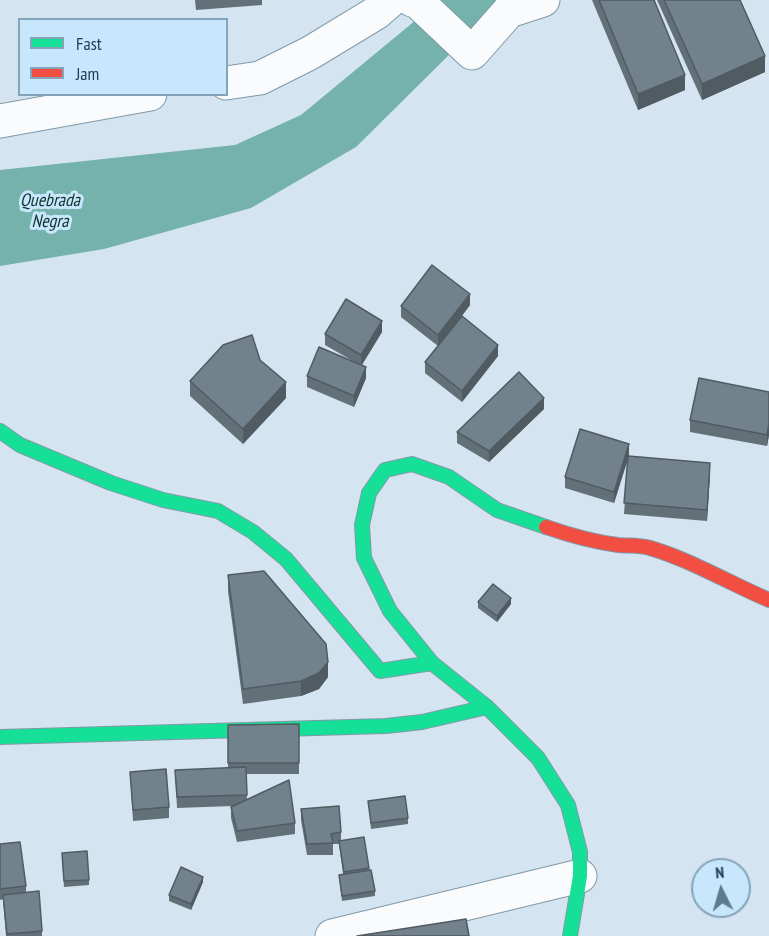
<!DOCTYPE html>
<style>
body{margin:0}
#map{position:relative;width:769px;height:936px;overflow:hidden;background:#d4e4f0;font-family:"PT Sans Narrow",sans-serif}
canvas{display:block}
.legend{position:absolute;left:18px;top:18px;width:210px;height:78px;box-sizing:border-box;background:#c8e6fc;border:2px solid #84a4ba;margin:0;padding:8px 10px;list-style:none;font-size:18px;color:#1f4156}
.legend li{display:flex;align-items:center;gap:12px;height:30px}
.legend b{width:30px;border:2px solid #84a4ba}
.north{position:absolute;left:691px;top:858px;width:60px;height:60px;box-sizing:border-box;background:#c8e6fc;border:2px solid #84a4ba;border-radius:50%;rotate:355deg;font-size:16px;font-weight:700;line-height:24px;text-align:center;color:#1f4156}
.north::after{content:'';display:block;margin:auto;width:21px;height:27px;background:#5e7a8c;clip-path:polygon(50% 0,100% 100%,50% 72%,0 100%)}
</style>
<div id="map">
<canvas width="769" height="936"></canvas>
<ul class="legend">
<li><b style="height:8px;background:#16e098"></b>Fast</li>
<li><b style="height:8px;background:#f24e42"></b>Jam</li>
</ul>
<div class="north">N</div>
</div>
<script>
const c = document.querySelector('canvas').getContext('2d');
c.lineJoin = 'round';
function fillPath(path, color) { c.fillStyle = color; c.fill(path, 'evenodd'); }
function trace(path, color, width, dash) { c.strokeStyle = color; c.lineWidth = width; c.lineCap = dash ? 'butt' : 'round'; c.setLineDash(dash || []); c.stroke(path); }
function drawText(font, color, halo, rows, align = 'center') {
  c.font = font + ' "PT Sans Narrow",sans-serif'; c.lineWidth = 6; c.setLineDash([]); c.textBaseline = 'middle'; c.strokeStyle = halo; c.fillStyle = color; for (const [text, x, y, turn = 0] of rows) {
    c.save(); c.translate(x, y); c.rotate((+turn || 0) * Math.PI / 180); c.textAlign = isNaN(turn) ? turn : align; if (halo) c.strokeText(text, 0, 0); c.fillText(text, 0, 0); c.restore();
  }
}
const water = new Path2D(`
 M 432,0 L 512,0 L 463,41 L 356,147 L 251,208 L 104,249 L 0,266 L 0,170 L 235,145 L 301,115 L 422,15 Z`);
const street = new Path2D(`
 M 412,0 L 418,2 L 472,53 L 509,11 L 543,0
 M 226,83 L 260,78 L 310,53 L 376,13 L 391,0
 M 0,121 L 150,94
 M 332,936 L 580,876`);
const fast = new Path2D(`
 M 0,431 L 20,445 L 111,483 L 163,500 L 218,511 L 253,532 L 286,559 L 380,671 L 432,663
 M 546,527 L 497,510 L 449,477 L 412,464 L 385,470 L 369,493 L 362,525 L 364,558 L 390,611 L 432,663 L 487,707 L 538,758 L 568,805 L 580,852 L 580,876 L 570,936
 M 0,737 L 386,726 L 422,722 L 487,707`);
const jam = new Path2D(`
 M 546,527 C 569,535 594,542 618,545 C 628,546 640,545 650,548 C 691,560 729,583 769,600`);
const wall = new Path2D(`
 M 195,0 L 262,0 L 262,5 L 196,10 Z
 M 592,0 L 654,0 L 685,90 L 638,110 Z
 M 657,0 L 740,0 L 765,72 L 702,100 Z
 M 470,305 L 462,316 L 498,356 L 462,402 L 425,373 L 425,362 L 438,346 L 401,317 L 401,306 Z
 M 382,332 L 362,365 L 366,378 L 354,407 L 307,387 L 307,376 L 353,361 L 325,345 L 325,334 Z
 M 260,360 L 286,398 L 243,444 L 190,396 L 190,381 Z
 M 769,392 L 769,435 L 767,446 L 690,432 L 690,420 Z
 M 544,409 L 489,462 L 457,443 L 457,432 Z
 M 629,455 L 629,456 L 710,474 L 707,521 L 624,514 L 628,459 L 614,503 L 565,488 L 565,477 Z
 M 228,575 L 328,677 L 319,689 L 301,696 L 243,704 L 228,591 Z
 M 478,602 L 511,604 L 497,622 L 478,608 Z
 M 299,724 L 299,774 L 246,774 L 247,800 L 295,823 L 295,834 L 237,842 L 231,818 L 231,807 L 233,806 L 177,808 L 175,770 L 228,768 L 228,725 Z
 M 130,772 L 169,807 L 169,818 L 133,821 Z
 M 368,801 L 408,818 L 408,824 L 371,829 Z
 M 301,809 L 341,832 L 341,840 L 369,868 L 375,891 L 375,896 L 342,901 L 339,875 L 343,874 L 339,844 L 333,844 L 333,855 L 307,855 L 301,820 Z
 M 0,844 L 26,886 L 26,893 L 42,931 L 42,936 L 6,936 L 3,899 L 0,900 Z
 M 62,859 L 89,880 L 89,885 L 64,887 Z
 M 203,882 L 191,910 L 169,901 L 169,895 Z`);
const shadedWall = new Path2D(`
 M 765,56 L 765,72 L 702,100 L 702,84 Z
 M 685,75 L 685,90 L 638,110 L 638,94 Z
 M 470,294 L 470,305 L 438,346 L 438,335 Z
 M 382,321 L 382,332 L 361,366 L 361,355 Z
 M 498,345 L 498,356 L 462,402 L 462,391 Z
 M 366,367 L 366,378 L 354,407 L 354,396 Z
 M 286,382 L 286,398 L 243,444 L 243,429 Z
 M 544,398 L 544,409 L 489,462 L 489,451 Z
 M 769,424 L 769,435 L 767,446 L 767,435 Z
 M 629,444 L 629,455 L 614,503 L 614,492 Z
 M 710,463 L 710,474 L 707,521 L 707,510 Z
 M 511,598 L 511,604 L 497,622 L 497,616 Z
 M 328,662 L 328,677 L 319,689 L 301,696 L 301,681 Z
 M 203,877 L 203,882 L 191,910 L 191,904 Z`);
const building = new Path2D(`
 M 599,0 L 654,0 L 685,75 L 638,94 Z
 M 664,0 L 740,0 L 765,56 L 702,84 Z
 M 432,265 L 470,294 L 438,335 L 401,306 Z
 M 346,299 L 382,321 L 361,355 L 325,334 Z
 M 462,316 L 498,345 L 462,391 L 425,362 Z
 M 252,335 L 260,360 L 286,382 L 243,429 L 190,381 L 223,345 Z
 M 319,347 L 366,367 L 354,396 L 307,376 Z
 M 519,372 L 544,398 L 489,451 L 457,432 Z
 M 699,378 L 769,392 L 769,424 L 767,435 L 690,420 Z
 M 580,429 L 629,444 L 614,492 L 565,477 Z
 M 628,456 L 710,463 L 707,510 L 624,503 Z
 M 264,571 L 326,644 L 328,662 L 319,673 L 301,681 L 243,689 L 228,575 Z
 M 493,584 L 511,598 L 497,616 L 478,602 Z
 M 299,724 L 299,763 L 228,763 L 228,725 Z
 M 246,767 L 247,795 L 177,797 L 175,770 Z
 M 166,769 L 169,807 L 133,810 L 130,772 Z
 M 289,780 L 295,823 L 237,831 L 231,807 Z
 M 405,796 L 408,818 L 371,823 L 368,801 Z
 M 339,806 L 341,832 L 331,834 L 333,843 L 307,844 L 301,809 Z
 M 364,837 L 369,868 L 344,872 L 339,841 Z
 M 20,842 L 26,886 L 0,889 L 0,844 Z
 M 87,851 L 89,880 L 64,881 L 62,853 Z
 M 181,867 L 203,877 L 191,904 L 169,895 Z
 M 371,870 L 375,891 L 342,896 L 339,875 Z
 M 39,891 L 42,931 L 7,934 L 3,895 Z
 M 466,919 L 469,936 L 357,936 Z`);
const waterNames = [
 ["Quebrada",50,201],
 ["Negra",50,222]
];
fillPath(water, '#74b2ab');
trace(street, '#8099a8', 35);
trace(fast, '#8099a8', 16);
trace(jam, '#8099a8', 16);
trace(street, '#f9fbfd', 33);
trace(fast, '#16e098', 14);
trace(jam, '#f24e42', 14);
fillPath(wall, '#627078');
fillPath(shadedWall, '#505b62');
fillPath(building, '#72828c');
trace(building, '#505b62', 1.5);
drawText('italic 18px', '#0f362f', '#c8e6fc', waterNames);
</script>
